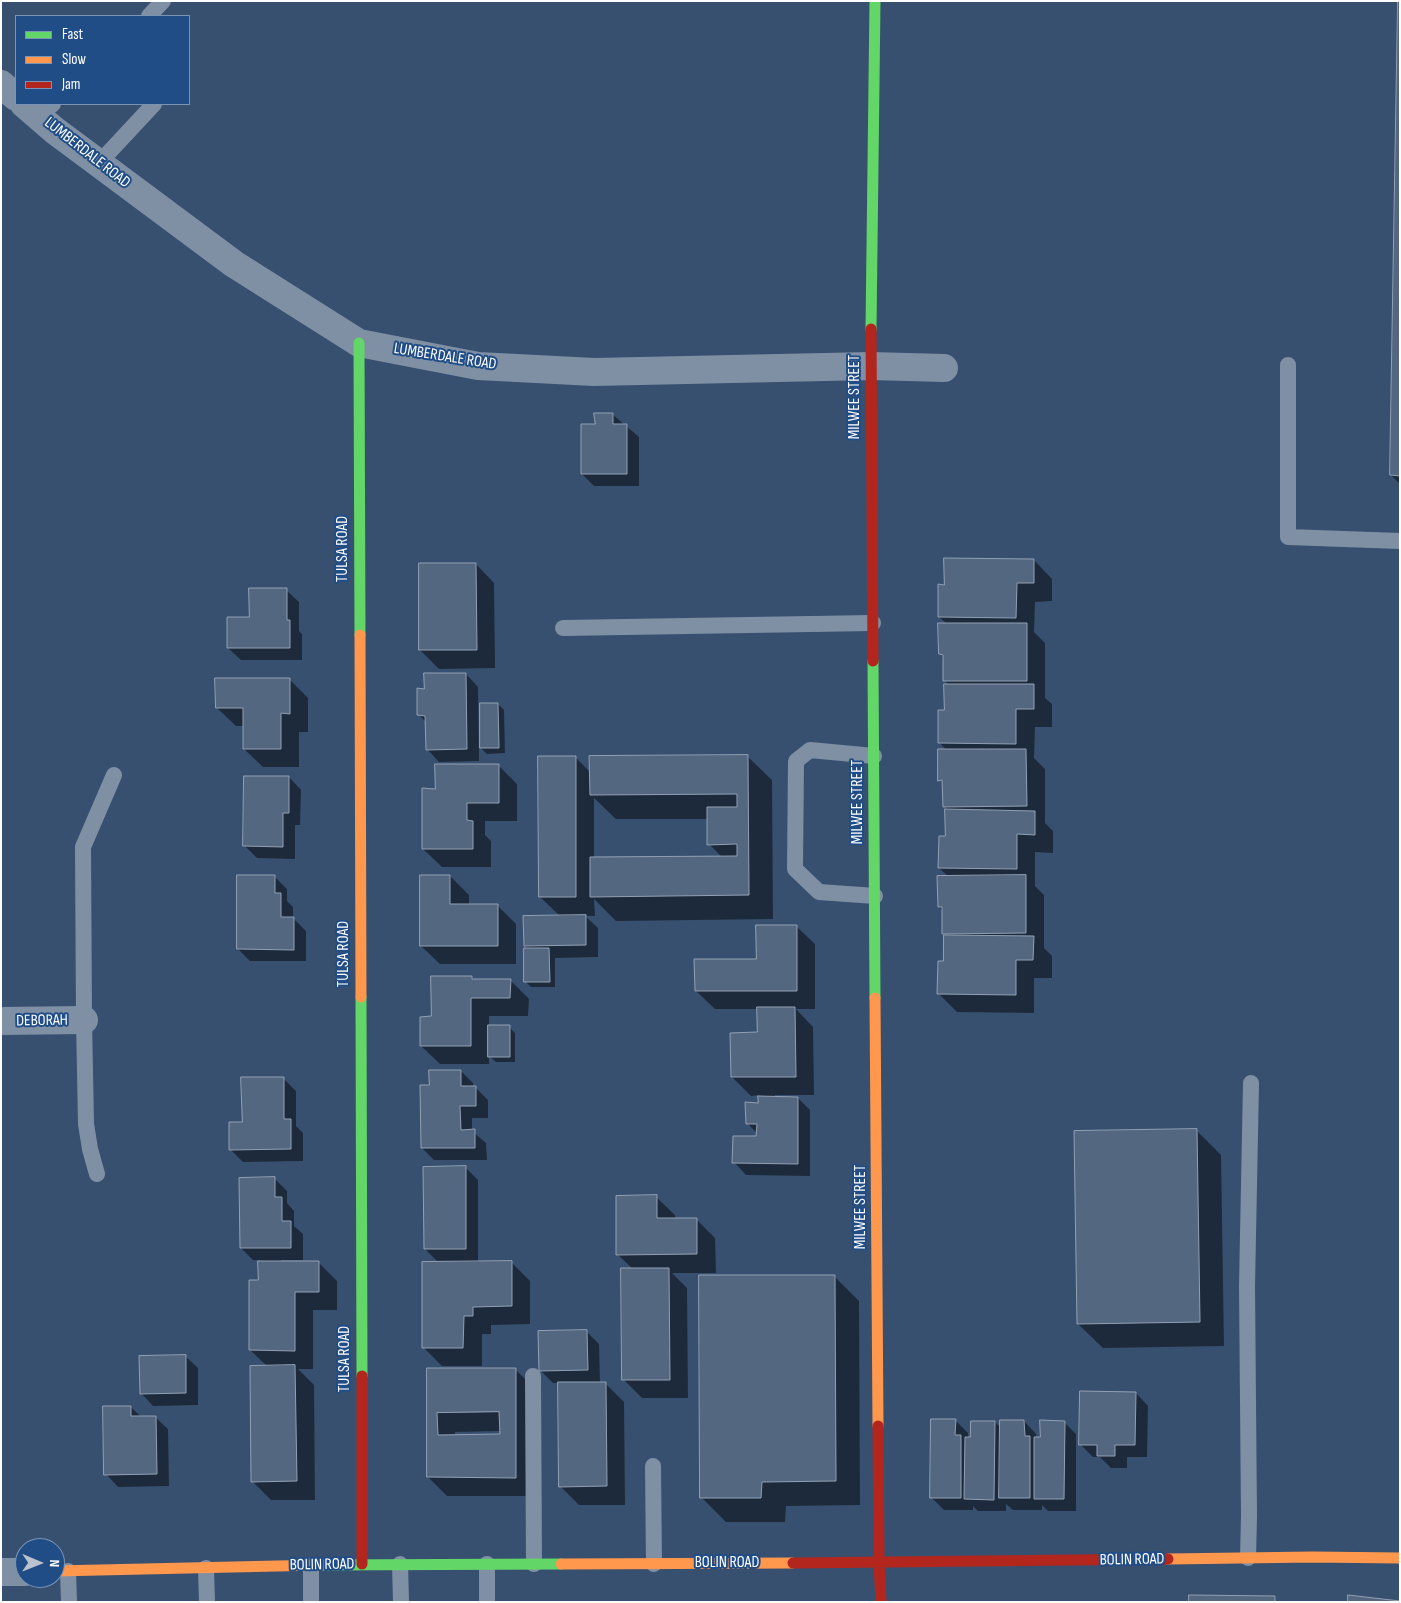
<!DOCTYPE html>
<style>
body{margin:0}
#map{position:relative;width:1401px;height:1603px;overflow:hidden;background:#38506f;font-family:"Sofia Sans Condensed",sans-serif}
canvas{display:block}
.frame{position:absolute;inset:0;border:2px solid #fff;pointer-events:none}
.legend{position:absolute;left:15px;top:15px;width:175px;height:90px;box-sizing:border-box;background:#214d86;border:1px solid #7a94b6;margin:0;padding:6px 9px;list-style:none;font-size:15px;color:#fff}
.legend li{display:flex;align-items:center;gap:10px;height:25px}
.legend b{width:25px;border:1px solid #7a94b6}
.north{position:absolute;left:15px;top:1538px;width:50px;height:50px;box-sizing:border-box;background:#214d86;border:1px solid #7a94b6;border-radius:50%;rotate:91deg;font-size:14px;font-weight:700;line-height:20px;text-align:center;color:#fff}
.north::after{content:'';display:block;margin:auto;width:18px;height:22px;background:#b9c2cd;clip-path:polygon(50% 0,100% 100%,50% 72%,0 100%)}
</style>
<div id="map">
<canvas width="1401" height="1603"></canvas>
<div class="frame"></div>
<ul class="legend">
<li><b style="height:6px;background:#63d668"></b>Fast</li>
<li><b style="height:6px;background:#ff974d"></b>Slow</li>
<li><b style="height:6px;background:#b3261e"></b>Jam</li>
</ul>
<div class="north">N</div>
</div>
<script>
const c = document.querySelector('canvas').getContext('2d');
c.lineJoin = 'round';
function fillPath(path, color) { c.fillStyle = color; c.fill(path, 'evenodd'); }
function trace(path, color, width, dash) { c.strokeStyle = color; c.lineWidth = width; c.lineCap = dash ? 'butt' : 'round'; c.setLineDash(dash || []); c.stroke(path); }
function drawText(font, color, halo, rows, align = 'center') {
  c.font = font + ' "Sofia Sans Condensed",sans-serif'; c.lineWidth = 4; c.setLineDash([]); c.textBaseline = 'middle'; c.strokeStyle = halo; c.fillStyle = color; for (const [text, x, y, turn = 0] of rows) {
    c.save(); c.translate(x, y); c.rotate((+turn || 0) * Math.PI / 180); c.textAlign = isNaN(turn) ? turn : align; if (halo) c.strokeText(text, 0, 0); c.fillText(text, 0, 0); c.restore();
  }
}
const shadow = new Path2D(`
 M 1400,1 L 1400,484 L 1391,475 Z
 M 612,414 L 639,437 L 639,486 L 594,486 L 582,474 L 596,425 Z
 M 1034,560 L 1052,579 L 1052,601 L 1035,602 L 1034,632 L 1045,643 L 1045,698 L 1052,704 L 1052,727 L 1035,727 L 1034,758 L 1045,769 L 1045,823 L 1053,831 L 1053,853 L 1035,852 L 1035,886 L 1044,895 L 1044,948 L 1052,956 L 1052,978 L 1034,978 L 1034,1013 L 957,1012 L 939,994 L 945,963 L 945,935 L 943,933 L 943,911 L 939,907 L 949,877 L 939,868 L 946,837 L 948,811 L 944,806 L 944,784 L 940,780 L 947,751 L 939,742 L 949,685 L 944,680 L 944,658 L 940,654 L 947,624 L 939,617 L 945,586 Z
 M 476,564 L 494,583 L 495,668 L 439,669 L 420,650 Z
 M 286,590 L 299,602 L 299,631 L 302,634 L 302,660 L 241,660 L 228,648 L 251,618 Z
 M 466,674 L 478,687 L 479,761 L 439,762 L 427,749 L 427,723 L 419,715 L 425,690 Z
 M 289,679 L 308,698 L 308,732 L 299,732 L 299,767 L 263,767 L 244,749 L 245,726 L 236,726 L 217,708 Z
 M 498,704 L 504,710 L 505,753 L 487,754 L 481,748 Z
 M 747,756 L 772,780 L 773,919 L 616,921 L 594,899 L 595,916 L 585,916 L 598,928 L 598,957 L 555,958 L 555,987 L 531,987 L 525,981 L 529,950 L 525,946 L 560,916 L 540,897 L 575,757 L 591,773 ZM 594,798 L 616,819 L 708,819 L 709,844 L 722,857 L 594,858 Z
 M 498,765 L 517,784 L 517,821 L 485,821 L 485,835 L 491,841 L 491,867 L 442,867 L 423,849 L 436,790 Z
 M 289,777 L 301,790 L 300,825 L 295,825 L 295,859 L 257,858 L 245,846 Z
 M 274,876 L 287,889 L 287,901 L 293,907 L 293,918 L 306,931 L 306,961 L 250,961 L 238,949 Z
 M 450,876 L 469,895 L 469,905 L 497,905 L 516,924 L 516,964 L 440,964 L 421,946 Z
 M 796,926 L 815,944 L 815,1009 L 796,1009 L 813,1027 L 814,1095 L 775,1095 L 775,1098 L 798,1098 L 810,1110 L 810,1176 L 746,1175 L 734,1162 L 758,1138 L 758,1134 L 747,1123 L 759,1104 L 759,1095 L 751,1096 L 732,1077 L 759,1033 L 759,1009 L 715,1009 L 696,991 L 757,960 Z
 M 472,977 L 475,980 L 510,980 L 529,999 L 528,1016 L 489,1016 L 489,1027 L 509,1027 L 515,1033 L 515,1062 L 496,1062 L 489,1056 L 489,1064 L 440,1064 L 421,1046 L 432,1018 Z
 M 461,1071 L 473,1083 L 473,1087 L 475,1087 L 488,1100 L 488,1118 L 472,1118 L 472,1131 L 486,1143 L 487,1160 L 434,1160 L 422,1148 L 430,1086 Z
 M 283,1078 L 296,1091 L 296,1126 L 303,1133 L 303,1161 L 243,1162 L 231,1150 L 243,1123 Z
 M 1197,1131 L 1221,1155 L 1224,1346 L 1103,1348 L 1078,1324 Z
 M 466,1168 L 478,1180 L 478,1262 L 511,1262 L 530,1281 L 530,1324 L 491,1325 L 491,1334 L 482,1334 L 482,1366 L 442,1366 L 424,1348 L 439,1263 L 425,1249 Z
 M 274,1178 L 287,1191 L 287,1203 L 294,1211 L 294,1226 L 303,1234 L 303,1260 L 281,1260 L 281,1262 L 318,1262 L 337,1281 L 337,1310 L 313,1310 L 313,1369 L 298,1369 L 314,1385 L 315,1500 L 271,1500 L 252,1481 L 267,1366 L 250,1350 L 259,1282 L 260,1260 L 253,1260 L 241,1248 Z
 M 656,1197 L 675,1215 L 675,1219 L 696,1219 L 715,1238 L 716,1273 L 672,1273 L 687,1288 L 688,1398 L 642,1398 L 623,1379 L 633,1269 L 617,1254 Z
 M 835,1277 L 859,1301 L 860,1505 L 786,1506 L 785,1522 L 726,1522 L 701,1497 Z
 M 587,1332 L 599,1344 L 600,1383 L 605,1383 L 624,1402 L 625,1505 L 579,1505 L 560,1486 L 559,1383 L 553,1383 L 540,1370 Z
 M 185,1356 L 198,1368 L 198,1405 L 153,1406 L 141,1393 Z
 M 428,1369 L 515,1369 L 534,1388 L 534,1496 L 447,1496 L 428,1477 ZM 501,1431 L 501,1435 L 455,1436 L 455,1432 Z
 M 1136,1393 L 1148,1406 L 1147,1457 L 1127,1457 L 1127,1468 L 1111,1468 L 1100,1457 L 1093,1457 L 1080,1444 Z
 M 131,1407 L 141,1417 L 155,1417 L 168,1429 L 169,1486 L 118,1487 L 106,1474 Z
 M 955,1420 L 968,1433 L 968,1438 L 972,1438 L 995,1422 L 1001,1428 L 1024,1421 L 1036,1434 L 1036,1438 L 1041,1438 L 1064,1422 L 1076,1434 L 1076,1511 L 1048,1511 L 1042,1505 L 1042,1510 L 1013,1510 L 1006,1504 L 1006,1511 L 978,1511 L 973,1506 L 973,1510 L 944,1510 L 931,1497 Z`);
const building = new Path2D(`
 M 1398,1 L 1400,1 L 1400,476 L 1390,475 Z
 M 594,413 L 613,413 L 613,424 L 627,424 L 627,474 L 581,474 L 581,424 L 595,424 Z
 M 944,558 L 1034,559 L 1034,583 L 1017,583 L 1016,618 L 938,617 L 938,584 L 944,585 Z
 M 419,563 L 476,563 L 477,650 L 419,650 Z
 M 249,588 L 287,588 L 287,620 L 290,620 L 290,648 L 227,648 L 227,617 L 249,617 Z
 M 938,623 L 1027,623 L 1027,681 L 943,681 L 943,655 L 939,654 Z
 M 424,673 L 466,673 L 467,749 L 426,750 L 425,716 L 417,715 L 417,688 L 424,689 Z
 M 215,678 L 290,678 L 290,714 L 281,713 L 281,749 L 243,749 L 243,708 L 216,708 Z
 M 944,684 L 1034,684 L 1034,709 L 1016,709 L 1016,744 L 938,743 L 938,710 L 944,710 Z
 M 480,703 L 498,703 L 499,748 L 480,748 Z
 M 938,749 L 1026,749 L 1027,806 L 943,807 L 942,780 L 938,781 Z
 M 748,755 L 749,895 L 590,897 L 590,857 L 737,856 L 737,844 L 707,845 L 707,807 L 737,807 L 737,794 L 590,795 L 589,756 Z
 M 538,756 L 576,756 L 576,897 L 539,897 Z
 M 435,764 L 499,764 L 499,803 L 467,803 L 467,820 L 473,821 L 473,849 L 422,849 L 422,788 L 435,789 Z
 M 244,776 L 289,776 L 289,813 L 283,813 L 283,847 L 243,846 Z
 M 945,809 L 1035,811 L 1035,835 L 1017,834 L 1017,869 L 938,868 L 939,836 L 945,836 Z
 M 237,875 L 275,875 L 275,893 L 281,893 L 281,917 L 294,917 L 294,950 L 237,949 Z
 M 420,875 L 450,875 L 450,904 L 498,904 L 498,946 L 420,946 Z
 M 1026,875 L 1026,933 L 942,934 L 942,907 L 938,907 L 937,876 Z
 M 586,915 L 586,945 L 524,946 L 523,916 Z
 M 756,925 L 797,925 L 797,991 L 695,991 L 694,959 L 756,959 Z
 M 944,935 L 1034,936 L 1033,960 L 1016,960 L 1016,995 L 937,994 L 938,961 L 943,961 Z
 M 524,948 L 549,948 L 550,982 L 524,982 Z
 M 431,976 L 472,976 L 472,979 L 511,979 L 510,998 L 471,998 L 471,1046 L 420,1046 L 420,1017 L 431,1016 Z
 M 757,1007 L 795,1007 L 796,1077 L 731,1077 L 730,1033 L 757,1032 Z
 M 488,1025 L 510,1025 L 510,1057 L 488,1057 Z
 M 429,1070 L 461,1070 L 461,1086 L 476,1086 L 476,1106 L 460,1106 L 461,1130 L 475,1129 L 475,1148 L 421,1148 L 420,1085 L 429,1085 Z
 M 241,1077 L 284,1077 L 284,1119 L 291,1119 L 291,1149 L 229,1150 L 229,1122 L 242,1122 Z
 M 758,1096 L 798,1097 L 798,1164 L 732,1163 L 733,1136 L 756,1136 L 757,1124 L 746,1124 L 745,1102 L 758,1103 Z
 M 1197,1129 L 1200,1322 L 1077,1324 L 1074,1131 Z
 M 466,1166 L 466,1249 L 424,1249 L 423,1167 Z
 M 275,1177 L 275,1197 L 282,1197 L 282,1221 L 291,1221 L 291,1248 L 240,1248 L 239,1178 Z
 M 657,1195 L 657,1218 L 697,1218 L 697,1254 L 616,1255 L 616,1196 Z
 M 258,1261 L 319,1261 L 319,1292 L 295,1292 L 295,1351 L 249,1350 L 249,1280 L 258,1280 Z
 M 512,1261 L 512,1306 L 473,1307 L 473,1316 L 464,1316 L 463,1348 L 422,1348 L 422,1262 Z
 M 621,1268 L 669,1268 L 670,1380 L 622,1380 Z
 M 699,1275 L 835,1275 L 836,1481 L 762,1482 L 761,1498 L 700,1498 Z
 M 587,1330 L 588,1370 L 539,1371 L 538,1331 Z
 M 186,1355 L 186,1393 L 140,1394 L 139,1356 Z
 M 295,1365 L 297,1481 L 251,1482 L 250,1366 Z
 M 427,1368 L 516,1368 L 516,1478 L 427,1477 ZM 499,1412 L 500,1434 L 438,1435 L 437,1413 Z
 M 558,1382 L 606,1382 L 607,1486 L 559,1487 Z
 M 1080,1391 L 1136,1392 L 1135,1445 L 1115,1445 L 1115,1456 L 1097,1456 L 1097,1445 L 1079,1445 Z
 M 103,1406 L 131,1406 L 131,1416 L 156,1416 L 157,1474 L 104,1475 Z
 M 931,1419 L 956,1419 L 955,1435 L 961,1435 L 961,1498 L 930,1498 Z
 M 1000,1420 L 1024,1420 L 1025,1436 L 1030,1436 L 1030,1498 L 999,1498 Z
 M 1040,1420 L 1065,1421 L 1064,1499 L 1034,1499 L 1034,1437 L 1040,1437 Z
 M 971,1421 L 995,1421 L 994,1500 L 964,1499 L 965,1437 L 970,1437 Z
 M 1189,1595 L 1275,1596 L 1275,1602 L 1189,1602 Z
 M 1348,1595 L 1400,1601 L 1400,1602 L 1348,1602 Z`);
const lane = new Path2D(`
 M 149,16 L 163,1
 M 38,116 L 53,104
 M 99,163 L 154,104
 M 1288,365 L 1288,537 L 1400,541
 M 563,628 L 873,623
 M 874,756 L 810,750 L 796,761 L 795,869 L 819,892 L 875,896
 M 97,1174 L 90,1149 L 86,1124 L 84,1020 L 83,847 L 114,775
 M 533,1376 L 534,1564
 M 653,1466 L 654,1564
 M 1248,1558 L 1249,1516 L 1247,1286 L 1251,1083
 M 400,1564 L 401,1602
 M 206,1568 L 207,1602
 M 68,1571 L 69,1602
 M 311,1602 L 311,1566
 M 487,1602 L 487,1564`);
const street = new Path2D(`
 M 1,84 L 16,97
 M 24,104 L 54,130 L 234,264 L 359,343 L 478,366 L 594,372 L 871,366 L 944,368
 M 1,1021 L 84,1020
 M 1,1572 L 25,1572`);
const fast = new Path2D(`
 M 871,329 L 875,1
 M 359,343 L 360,635
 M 873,661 L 875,998
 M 361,997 L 362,1376
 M 322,1565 L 561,1564`);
const slow = new Path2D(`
 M 360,635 L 361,997
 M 875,998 L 878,1426
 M 1168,1559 L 1313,1557 L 1400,1558
 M 561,1564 L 793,1563
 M 55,1571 L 322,1565`);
const jam = new Path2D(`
 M 871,329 L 873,661
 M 362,1376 L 362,1564
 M 878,1426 L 879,1563 L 881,1602
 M 793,1563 L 1168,1559`);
const streetNames = [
 ["LUMBERDALE ROAD",87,153,38],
 ["LUMBERDALE ROAD",445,357,9],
 ["MILWEE STREET",855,397,-90],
 ["TULSA ROAD",343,549,-90],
 ["MILWEE STREET",858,802,-90],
 ["TULSA ROAD",344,954,-90],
 ["DEBORAH",42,1021,-1],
 ["MILWEE STREET",861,1207,-90],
 ["TULSA ROAD",345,1359,-90],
 ["BOLIN ROAD",1132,1560,-1],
 ["BOLIN ROAD",727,1563],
 ["BOLIN ROAD",322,1565,-1]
];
fillPath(shadow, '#0007');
fillPath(building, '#546780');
trace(building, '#92a0b3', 1);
trace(lane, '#7f90a5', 16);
trace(street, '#7f90a5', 28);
trace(fast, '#63d668', 11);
trace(slow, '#ff974d', 11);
trace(jam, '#b3261e', 11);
drawText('16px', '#fff', '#214d86', streetNames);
</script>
